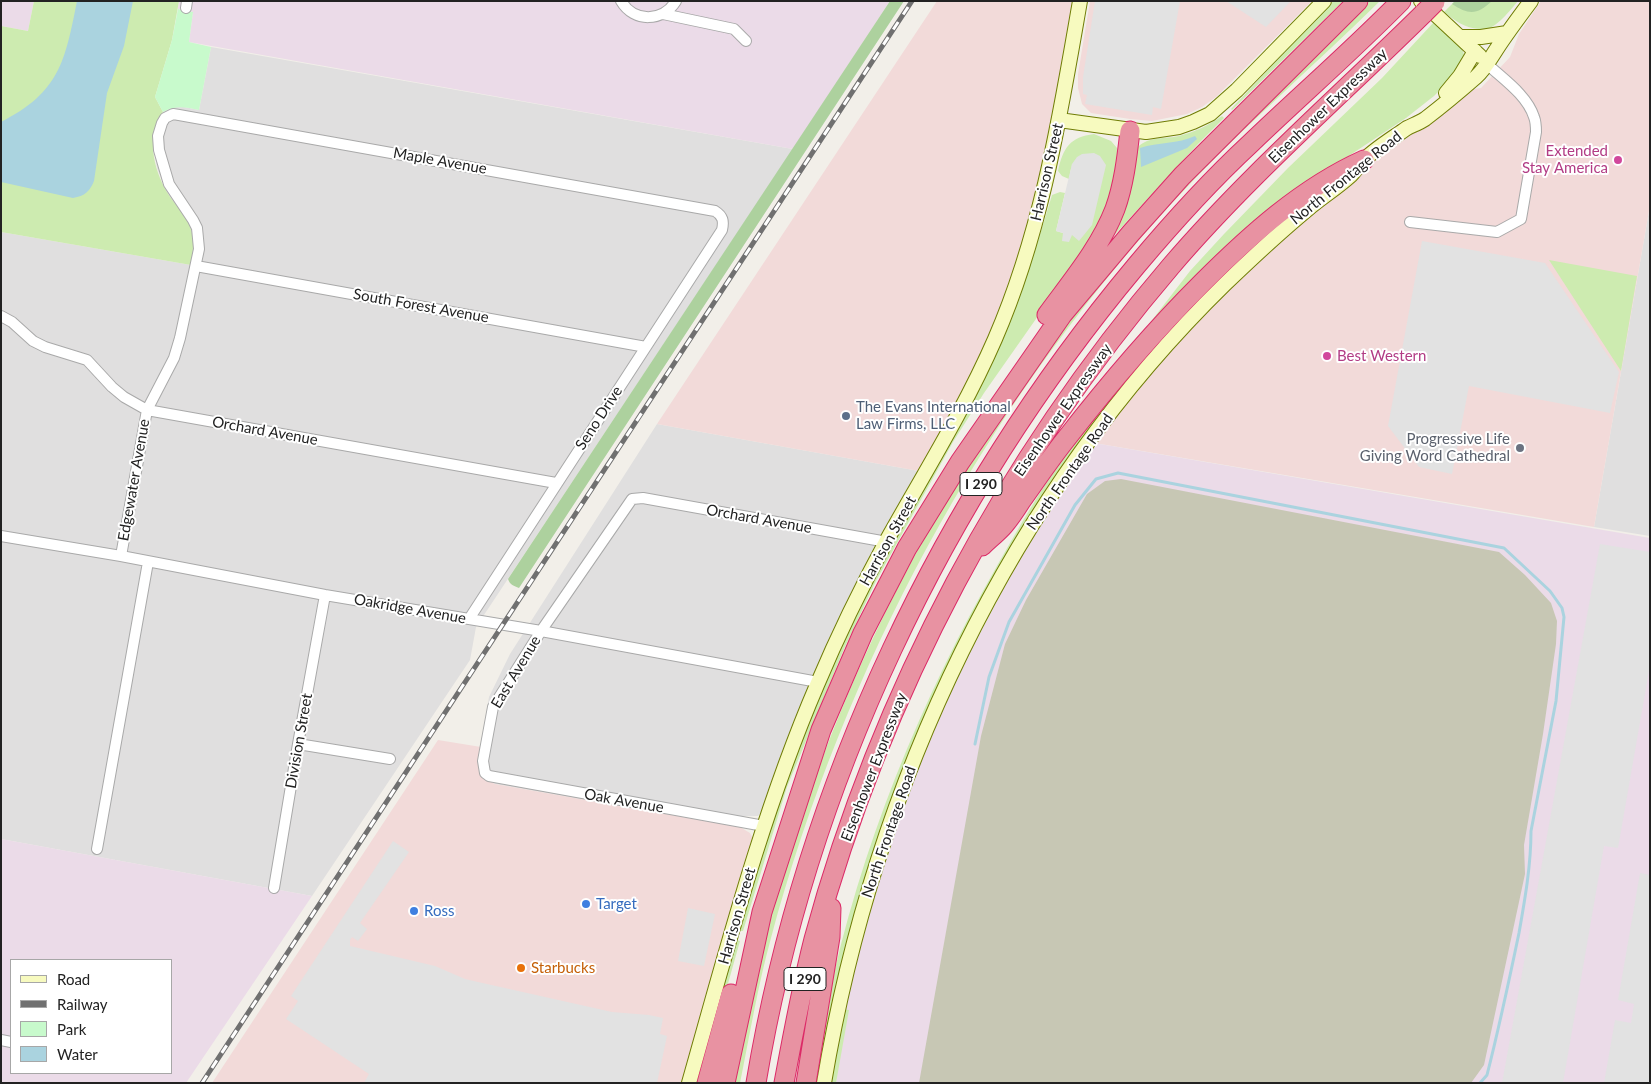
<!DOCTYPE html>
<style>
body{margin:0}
#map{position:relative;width:1651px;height:1084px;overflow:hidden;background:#f2efe9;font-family:Lato,sans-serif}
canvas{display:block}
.frame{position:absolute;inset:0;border:2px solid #222;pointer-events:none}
.legend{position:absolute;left:10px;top:959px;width:162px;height:115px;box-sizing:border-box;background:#fff;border:1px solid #a7a7a7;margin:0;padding:6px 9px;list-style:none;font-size:15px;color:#222}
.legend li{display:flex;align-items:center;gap:10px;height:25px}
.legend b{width:25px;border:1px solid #a7a7a7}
</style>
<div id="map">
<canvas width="1651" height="1084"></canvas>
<div class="frame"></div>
<ul class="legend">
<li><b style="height:6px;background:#f7fabf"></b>Road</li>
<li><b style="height:6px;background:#707070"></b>Railway</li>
<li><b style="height:14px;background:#c8facc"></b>Park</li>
<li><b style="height:14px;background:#aad3df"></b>Water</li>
</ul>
</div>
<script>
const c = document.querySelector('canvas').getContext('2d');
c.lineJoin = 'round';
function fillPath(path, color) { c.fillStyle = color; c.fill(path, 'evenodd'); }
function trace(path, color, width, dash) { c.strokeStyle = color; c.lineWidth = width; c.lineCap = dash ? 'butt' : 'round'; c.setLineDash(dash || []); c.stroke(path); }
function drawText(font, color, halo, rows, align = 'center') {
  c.font = font + ' Lato,sans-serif'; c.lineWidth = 4; c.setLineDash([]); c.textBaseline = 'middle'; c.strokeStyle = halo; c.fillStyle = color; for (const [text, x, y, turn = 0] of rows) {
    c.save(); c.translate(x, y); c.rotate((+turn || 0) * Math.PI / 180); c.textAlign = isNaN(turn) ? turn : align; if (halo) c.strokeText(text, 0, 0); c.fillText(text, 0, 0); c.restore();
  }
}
const residential = new Path2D(`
 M 211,47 L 793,149 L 476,627 L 470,660 L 312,896 L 1,839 L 1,232 L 191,265 L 174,203 L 166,191 L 157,168 L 152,138 L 155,127 L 163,112 L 170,108 L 180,106 L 199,110 Z
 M 1650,205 L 1650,536 L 1594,527 Z
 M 657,424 L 919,471 L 762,811 L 758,816 L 743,816 L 740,827 L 495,784 L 483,777 L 480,770 L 478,762 L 489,697 L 510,654 Z`);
const commercial = new Path2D(`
 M 937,1 L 1075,1 L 1048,153 L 1009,291 L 984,353 L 919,471 L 657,424 Z
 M 1090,1 L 1312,1 L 1216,97 L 1202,107 L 1187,114 L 1152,121 L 1130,119 L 1091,113 L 1082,104 L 1078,88 L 1078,74 Z
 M 1541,1 L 1650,1 L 1650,205 L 1594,527 L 1094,443 L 1198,316 L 1311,210 L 1446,108 L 1473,89 L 1481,88 L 1510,57 L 1519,34 Z
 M 438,740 L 481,747 L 478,762 L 480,770 L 483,777 L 495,784 L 740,827 L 750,833 L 752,837 L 752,845 L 683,1083 L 212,1083 Z`);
const industrial = new Path2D(`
 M 1,1 L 34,1 L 28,31 L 1,26 Z
 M 179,1 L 890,1 L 793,149 L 189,42 L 193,12 L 178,9 Z
 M 1094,443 L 1650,538 L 1650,1083 L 836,1083 L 843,1009 L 889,845 L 924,753 L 958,675 L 1017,563 Z
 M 1,839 L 312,896 L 186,1083 L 1,1083 ZM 11,960 L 171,960 L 171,1073 L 11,1073 Z`);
const construction = new Path2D(`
 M 1121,479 L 1499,552 L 1525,575 L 1551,603 L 1557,621 L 1556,644 L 1543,734 L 1524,845 L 1525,874 L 1484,1065 L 1471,1083 L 919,1083 L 981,736 L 1005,644 L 1026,600 L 1087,494 L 1105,481 Z`);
const grass = new Path2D(`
 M 34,1 L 179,1 L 172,40 L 155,97 L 163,112 C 146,136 153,168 167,192 C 174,204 186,214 190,227 C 195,240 193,252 191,265 L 1,232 L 1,26 L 28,31 Z
 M 1333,1 L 1343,1 L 1232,110 L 1231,109 Z
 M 1370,1 L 1380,1 C 1311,69 1237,132 1172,203 C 981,411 845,666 771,938 C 758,985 750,1034 740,1083 L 734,1083 C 749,1009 764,936 786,864 C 829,725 889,589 967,467 C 985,438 1006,410 1026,382 C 1043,358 1059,332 1078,308 C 1164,197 1270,100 1370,1 Z
 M 1455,1 L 1518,1 C 1507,14 1496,29 1479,32 L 1479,29 C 1465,28 1455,21 1444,12 Z
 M 1434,22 L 1462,49 L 1465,57 L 1449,81 L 1434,96 L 1406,118 L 1335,165 L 1152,327 L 1149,324 L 1190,271 L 1224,234 L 1288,168 L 1382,78 Z
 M 1222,116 L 1224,118 L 1198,144 L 1107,243 L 1138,147 C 1149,136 1165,139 1179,136 C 1195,132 1209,125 1222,116 Z
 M 1094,134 L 1111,141 L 1117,148 L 1119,156 L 1117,177 L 1103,221 L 1064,279 L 984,393 L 953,442 L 876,581 L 844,649 L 787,787 L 743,931 L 739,931 C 774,806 819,685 878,570 C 913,504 955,441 987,373 C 1014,316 1034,256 1052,195 L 1060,192 L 1065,193 L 1056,231 L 1063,233 L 1072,164 L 1069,179 L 1062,176 L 1058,171 C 1063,148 1070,137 1094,134 Z
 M 1549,260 L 1637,276 L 1621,371 Z
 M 1126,375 L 1129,377 C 1063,456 1008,545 962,637 C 951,659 942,683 933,706 C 922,731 910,755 900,781 C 860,878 835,980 817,1083 L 814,1083 C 818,1056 822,1028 828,1001 C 859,850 922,697 998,564 C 1019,527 1040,491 1064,456 C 1084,429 1105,402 1126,375 Z
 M 736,940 L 740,941 L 700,1083 L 696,1083 Z
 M 843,1009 L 849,1010 L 836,1083 L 830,1083 Z`);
const forest = new Path2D(`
 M 890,1 L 904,1 L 519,588 C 514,586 510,585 508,579 Z
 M 1455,1 L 1492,1 C 1477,15 1469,15 1452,4 Z`);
const park = new Path2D(`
 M 178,9 L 193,12 L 189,42 L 211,47 L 199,110 C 185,107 176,105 163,112 L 155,97 L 172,40 Z`);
const parking = new Path2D(`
 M 1095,1 L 1180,1 L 1161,109 L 1153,107 L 1152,115 L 1085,104 L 1087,95 L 1083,94 L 1083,77 Z
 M 1226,1 L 1291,1 L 1266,27 Z
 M 1094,153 L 1100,156 L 1106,165 L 1092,225 L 1079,241 L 1072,235 L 1069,242 L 1062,241 L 1063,233 L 1056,231 L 1072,164 L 1077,157 L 1082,154 Z
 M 1422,241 L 1545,263 L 1619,372 L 1610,413 L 1469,386 L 1452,474 L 1419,467 L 1388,426 Z
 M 1600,544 L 1650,552 L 1650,665 L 1618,848 L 1604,846 L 1563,1083 L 1502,1083 Z
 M 393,841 L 409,852 L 360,923 L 367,929 L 358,941 L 352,937 L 350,940 L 350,946 L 435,966 L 465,979 L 478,982 L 612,1012 L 649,1015 L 663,1018 L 660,1034 L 667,1036 L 657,1083 L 364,1083 L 369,1074 L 286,1019 L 298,1001 L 291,996 Z
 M 1640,873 L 1650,875 L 1650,1083 L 1604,1083 L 1615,1020 L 1631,1023 L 1634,1004 L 1618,1000 Z
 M 688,908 L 715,914 L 704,966 L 678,961 Z`);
const water = new Path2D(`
 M 77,1 L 133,1 L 124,46 L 107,93 L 94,181 C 90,191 85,196 73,198 L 1,182 L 1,122 C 60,92 65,61 77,1 Z
 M 1195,136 L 1197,139 L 1187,148 L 1141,167 L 1140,148 C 1158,142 1178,144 1195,136 Z`);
const stream = new Path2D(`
 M 975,744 L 989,677 L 1009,622 L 1075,505 L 1096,479 L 1118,473 L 1504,548 L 1550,591 L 1562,608 L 1564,617 L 1556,701 L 1531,831 C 1531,865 1525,899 1519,933 C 1509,981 1499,1028 1487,1075 L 1480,1083`);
const street = new Path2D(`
 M 621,1 C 634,23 663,22 676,1
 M 186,8 L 187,1
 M 663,14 L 734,29 L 746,41
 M 1410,222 L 1497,232 L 1521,219 L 1536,132 C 1536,127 1536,122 1534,117 C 1527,95 1503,79 1487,64
 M 196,266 L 646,347
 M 1,316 L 12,322 L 33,341 L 45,347 L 87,360 L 112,387 L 124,397 L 147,410 L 556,483
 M 1,536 L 121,556 L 325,595 L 541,631 L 818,682
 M 121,556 L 147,410 L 174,358 L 180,338 L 199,249 L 197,228 L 193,220 L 169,184 L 159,150 L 158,136 L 162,123 L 165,118 L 173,114 L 179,115 L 715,211 C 723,216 724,221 722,230 L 469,619
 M 298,744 L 390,759
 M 764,826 L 489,776 L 485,773 L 483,761 L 493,707 L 541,631 L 632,499 L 643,498 L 887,542
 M 97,849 L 148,562
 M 274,888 L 298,744 L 325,595
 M 1,1040 L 11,1042`);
const secondary = new Path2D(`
 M 1421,1 L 1480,56
 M 1460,37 L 1481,37 L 1507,33
 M 1446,93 L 1460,76 L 1475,51
 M 1059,120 L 1146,132 L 1179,127 L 1193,122 L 1210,114 L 1237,90 L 1324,1
 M 689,1083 C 727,949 762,813 817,685 C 838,635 862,586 888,538 C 925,472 965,408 995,339 C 1042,231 1060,116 1080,1
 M 824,1083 C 874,786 1008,496 1225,284 C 1252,258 1280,232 1309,208 C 1322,197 1338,187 1351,175 C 1356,170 1359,164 1364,160 C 1376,148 1393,138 1407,128 C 1413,125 1419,123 1425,119 C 1442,106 1460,91 1476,77 C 1485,69 1490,59 1496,50 C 1507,33 1519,17 1531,1`);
const highway = new Path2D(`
 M 1047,315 C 1071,282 1100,248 1115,209 C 1124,184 1127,157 1130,131
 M 982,546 C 989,539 997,533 1004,525 C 1010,518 1016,509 1021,501 C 1036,480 1050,459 1066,439 C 1108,385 1153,332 1202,283 C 1250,235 1302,188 1364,160
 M 707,1083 L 731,994
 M 725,1083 L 762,912 L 821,730 L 863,633 L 907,548 L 960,462 L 1062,315 L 1131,233 L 1182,176 L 1358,1
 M 756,1083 C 806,784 942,498 1136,266 C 1172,223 1210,181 1251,143 C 1301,95 1353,50 1401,1
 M 784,1083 C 793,1034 802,986 814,939 C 881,693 1005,460 1171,266 C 1249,175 1339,97 1424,13
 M 806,1083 L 830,937 L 831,908`);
const rail = new Path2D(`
 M 202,1083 L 912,1`);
const highwayBridge = new Path2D(`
 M 1424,13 L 1435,2`);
const markers = [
 [1618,160,5,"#d1479c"],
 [1327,356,5,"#d1479c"],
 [846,416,5,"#5c6f8a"],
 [1520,448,5,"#6b7280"],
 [586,904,5,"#3f7fe0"],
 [414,911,5,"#3f7fe0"],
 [521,968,5,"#e8710a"]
];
const shields = [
 [981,484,42],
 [805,979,42]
];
const shieldNames = [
 ["I 290",981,484],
 ["I 290",805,979]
];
const streetNames = [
 ["Eisenhower Expressway",1328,106,-44],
 ["Maple Avenue",440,161,10],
 ["Harrison Street",1047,172,-77],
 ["North Frontage Road",1346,178,-39],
 ["South Forest Avenue",421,306,10],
 ["Eisenhower Expressway",1063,410,-55],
 ["Seno Drive",599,418,-57],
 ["Orchard Avenue",265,431,10],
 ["North Frontage Road",1070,472,-55],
 ["Edgewater Avenue",134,480,-80],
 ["Orchard Avenue",759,519,10],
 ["Harrison Street",888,541,-61],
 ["Oakridge Avenue",410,609,10],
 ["East Avenue",516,672,-59],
 ["Division Street",299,741,-80],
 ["Eisenhower Expressway",874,767,-69],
 ["Oak Avenue",624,801,10],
 ["North Frontage Road",889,832,-71],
 ["Harrison Street",737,916,-74]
];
const hotelNames = [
 ["Extended",1608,151],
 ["Stay America",1608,168],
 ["Best Western",1337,356,"left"]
];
const serviceNames = [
 ["The Evans International",856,407],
 ["Law Firms, LLC",856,424]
];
const worshipNames = [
 ["Progressive Life",1510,439],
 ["Giving Word Cathedral",1510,456]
];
const shopNames = [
 ["Target",596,904],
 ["Ross",424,911]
];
const foodNames = [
 ["Starbucks",531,968]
];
fillPath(residential, '#e0dfdf');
fillPath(commercial, '#f2dad9');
fillPath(industrial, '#ebdbe8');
fillPath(construction, '#c7c7b4');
fillPath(grass, '#cdebb0');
fillPath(forest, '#add19e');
fillPath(park, '#c8facc');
fillPath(parking, '#e2e2e2');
fillPath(water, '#aad3df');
trace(stream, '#aad3df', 3);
trace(street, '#a9a9a9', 12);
trace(secondary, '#707d05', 16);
trace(highway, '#dc2a67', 21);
trace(street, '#fff', 10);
trace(secondary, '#f7fabf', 14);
trace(highway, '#e892a2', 19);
trace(rail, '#707070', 5);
trace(rail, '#fff', 3, [9]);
trace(highwayBridge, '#dc2a67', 21, []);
trace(highwayBridge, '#e892a2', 19);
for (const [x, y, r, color] of markers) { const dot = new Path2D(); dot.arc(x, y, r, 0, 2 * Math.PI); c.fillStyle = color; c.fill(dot); trace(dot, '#fff', 2); }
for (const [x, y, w] of shields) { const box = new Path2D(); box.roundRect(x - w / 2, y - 11.5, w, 23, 4); c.fillStyle = '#fff'; c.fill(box); trace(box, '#222', 1); }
drawText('bold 14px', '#222', null, shieldNames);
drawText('15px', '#222', '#fff', streetNames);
drawText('15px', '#b23c85', '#fff', hotelNames, 'right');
drawText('15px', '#4e5e75', '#fff', serviceNames, 'left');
drawText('15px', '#5b616d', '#fff', worshipNames, 'right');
drawText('15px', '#366cbe', '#fff', shopNames, 'left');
drawText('15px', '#c56008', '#fff', foodNames, 'left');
</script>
